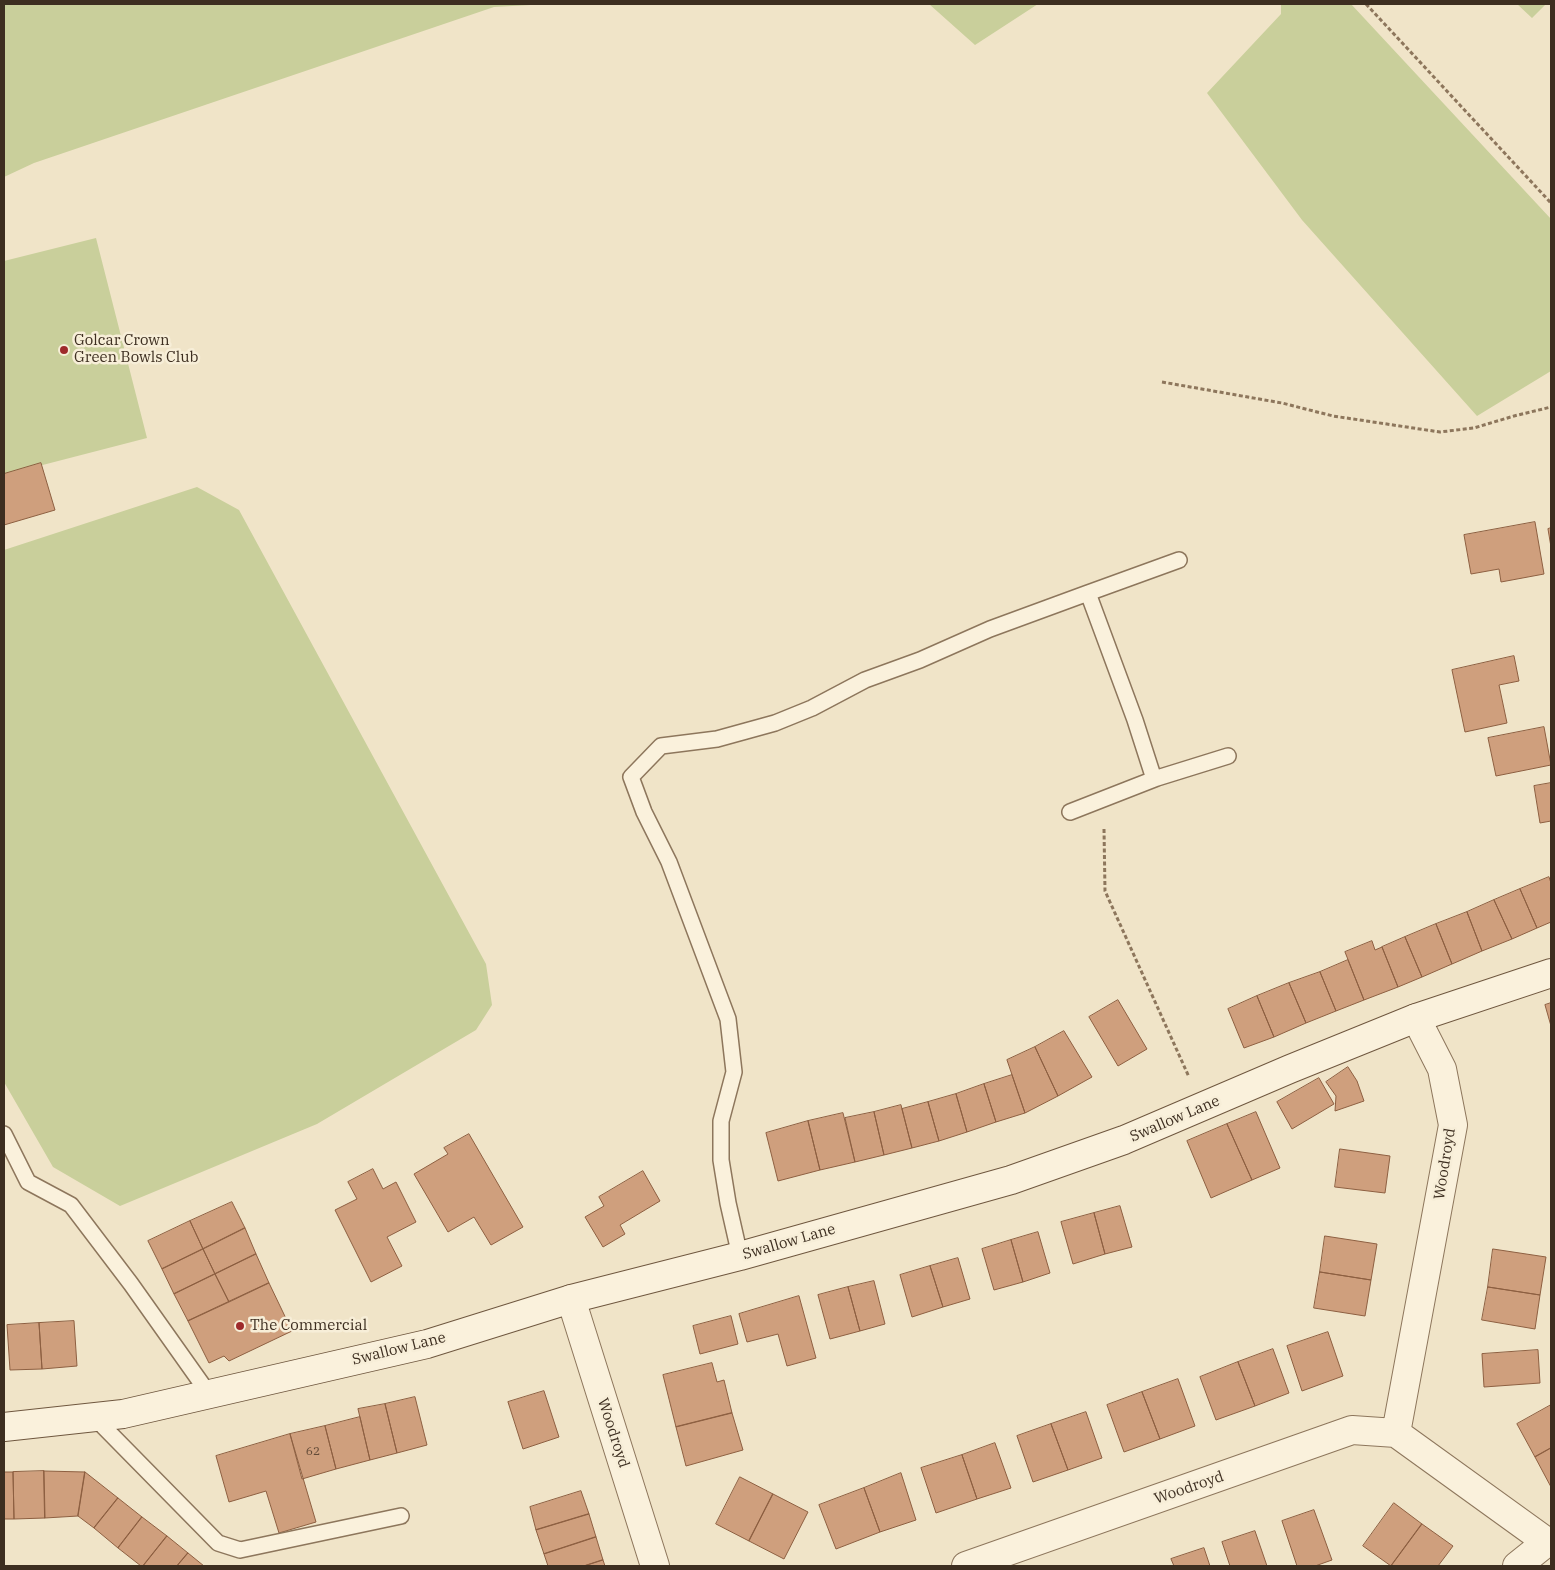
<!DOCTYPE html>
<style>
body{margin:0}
#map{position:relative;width:1555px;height:1570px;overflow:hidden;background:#f0e4c8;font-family:"IBM Plex Serif",serif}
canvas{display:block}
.frame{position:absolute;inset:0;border:5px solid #3d2e20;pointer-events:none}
</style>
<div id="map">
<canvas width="1555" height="1570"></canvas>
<div class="frame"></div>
</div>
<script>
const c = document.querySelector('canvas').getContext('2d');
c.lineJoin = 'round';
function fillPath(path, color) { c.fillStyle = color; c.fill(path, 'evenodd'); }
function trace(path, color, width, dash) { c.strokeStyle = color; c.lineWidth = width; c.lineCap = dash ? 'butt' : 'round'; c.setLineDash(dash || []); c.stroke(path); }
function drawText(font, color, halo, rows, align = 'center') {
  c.font = font + ' "IBM Plex Serif",serif'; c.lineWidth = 5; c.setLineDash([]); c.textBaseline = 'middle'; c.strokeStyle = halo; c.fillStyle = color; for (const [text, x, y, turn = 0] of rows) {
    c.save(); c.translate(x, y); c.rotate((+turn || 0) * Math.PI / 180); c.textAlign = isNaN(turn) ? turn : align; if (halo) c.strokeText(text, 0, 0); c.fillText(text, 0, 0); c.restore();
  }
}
const green = new Path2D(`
 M 4,4 L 549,4 L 494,7 L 34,163 L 4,177 Z
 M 929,4 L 1038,4 L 975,45 Z
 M 1281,4 L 1351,4 L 1551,219 L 1551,371 L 1477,416 L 1302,220 L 1207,93 L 1281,14 Z
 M 1517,4 L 1546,4 L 1532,18 Z
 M 96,238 L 147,438 L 4,475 L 4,261 Z
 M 197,487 L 239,510 L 486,964 L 492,1005 L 476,1030 L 317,1124 L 120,1206 L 53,1167 L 4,1082 L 4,550 Z`);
const building = new Path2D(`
 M 41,463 L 55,510 L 4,525 L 4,474 Z
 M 1535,522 L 1544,574 L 1501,582 L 1499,569 L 1471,574 L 1464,535 Z
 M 1551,528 L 1551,547 L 1548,529 Z
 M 1514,656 L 1519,681 L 1499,685 L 1507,723 L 1465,732 L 1452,670 Z
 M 1544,727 L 1551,765 L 1496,776 L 1488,738 Z
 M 1551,783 L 1551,821 L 1540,823 L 1534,786 Z
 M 1549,877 L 1551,883 L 1551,922 L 1537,928 L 1520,889 Z
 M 1520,889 L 1537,928 L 1512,939 L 1494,900 Z
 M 1494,900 L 1512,939 L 1482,951 L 1467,912 Z
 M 1467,912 L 1482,951 L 1452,964 L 1436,924 Z
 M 1436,924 L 1452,964 L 1422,977 L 1405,937 Z
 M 1405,937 L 1422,977 L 1398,987 L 1382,947 Z
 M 1372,941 L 1375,950 L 1382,947 L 1398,987 L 1364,1000 L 1345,952 Z
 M 1348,960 L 1364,1000 L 1336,1011 L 1320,972 Z
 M 1320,972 L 1336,1011 L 1306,1023 L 1289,983 Z
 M 1289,983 L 1306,1023 L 1274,1037 L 1257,996 Z
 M 1257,996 L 1274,1037 L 1244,1048 L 1228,1009 Z
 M 1118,1000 L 1147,1049 L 1118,1066 L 1089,1017 Z
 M 1551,1003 L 1551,1026 L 1545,1005 Z
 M 1064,1031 L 1092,1077 L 1058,1096 L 1035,1047 Z
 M 1035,1047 L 1058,1096 L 1025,1113 L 1007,1060 Z
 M 1348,1067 L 1357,1081 L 1364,1101 L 1335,1111 L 1336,1096 L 1326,1082 Z
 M 1012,1075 L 1025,1113 L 996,1122 L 984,1084 Z
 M 1319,1078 L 1334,1104 L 1292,1129 L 1277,1102 Z
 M 984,1084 L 996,1122 L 967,1132 L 956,1094 Z
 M 956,1094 L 967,1132 L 939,1141 L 928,1102 Z
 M 928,1102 L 939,1141 L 912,1148 L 902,1109 Z
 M 901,1105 L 912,1148 L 884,1155 L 874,1112 Z
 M 874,1112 L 884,1155 L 855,1162 L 845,1118 Z
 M 1256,1112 L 1280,1168 L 1252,1180 L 1227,1124 Z
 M 843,1113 L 855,1162 L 820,1170 L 808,1121 Z
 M 808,1121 L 820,1170 L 778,1181 L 766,1133 Z
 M 1227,1124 L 1252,1180 L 1211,1198 L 1187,1141 Z
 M 469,1134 L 523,1227 L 491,1245 L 474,1217 L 448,1232 L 414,1174 L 448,1154 L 444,1148 Z
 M 1340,1149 L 1390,1156 L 1385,1193 L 1335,1187 Z
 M 373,1169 L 383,1189 L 396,1182 L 416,1222 L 387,1237 L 402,1266 L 371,1282 L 335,1210 L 357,1199 L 348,1182 Z
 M 643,1171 L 660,1201 L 620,1225 L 625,1234 L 603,1247 L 585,1217 L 604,1206 L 599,1197 Z
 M 232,1202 L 245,1228 L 203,1249 L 190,1221 Z
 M 1120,1206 L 1132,1247 L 1105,1254 L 1094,1213 Z
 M 1094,1213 L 1105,1254 L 1073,1264 L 1061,1222 Z
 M 190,1221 L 203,1249 L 162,1269 L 148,1241 Z
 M 245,1228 L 256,1254 L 215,1274 L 203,1249 Z
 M 1038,1232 L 1050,1273 L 1023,1282 L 1011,1240 Z
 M 1325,1236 L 1377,1244 L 1371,1280 L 1320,1272 Z
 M 1011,1240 L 1023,1282 L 994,1290 L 982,1249 Z
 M 203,1249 L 215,1274 L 174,1294 L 162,1269 Z
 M 1493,1249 L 1546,1257 L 1540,1295 L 1488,1287 Z
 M 256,1254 L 269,1283 L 229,1302 L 215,1274 Z
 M 958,1258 L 970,1299 L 943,1307 L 930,1266 Z
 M 930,1266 L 943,1307 L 912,1317 L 900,1275 Z
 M 1320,1272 L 1371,1280 L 1365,1316 L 1314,1308 Z
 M 215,1274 L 229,1302 L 188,1321 L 174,1294 Z
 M 874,1281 L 885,1324 L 860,1331 L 848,1287 Z
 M 269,1283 L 292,1331 L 229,1361 L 224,1356 L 209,1363 L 188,1321 Z
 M 848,1287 L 860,1331 L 830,1339 L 818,1295 Z
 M 1488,1287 L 1540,1295 L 1535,1329 L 1482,1320 Z
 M 799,1296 L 816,1358 L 787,1366 L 778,1334 L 747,1342 L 739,1314 Z
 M 731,1316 L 738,1344 L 700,1354 L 693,1326 Z
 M 74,1321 L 77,1366 L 42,1369 L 39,1323 Z
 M 39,1323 L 42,1369 L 10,1370 L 7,1325 Z
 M 1328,1332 L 1343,1376 L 1302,1391 L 1287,1346 Z
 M 1273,1349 L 1289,1393 L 1255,1406 L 1238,1362 Z
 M 1538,1350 L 1540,1383 L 1484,1387 L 1482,1354 Z
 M 1238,1362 L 1255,1406 L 1216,1420 L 1200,1377 Z
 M 712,1363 L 717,1382 L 724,1380 L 732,1413 L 676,1427 L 663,1375 Z
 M 1178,1379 L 1195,1426 L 1160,1439 L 1142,1392 Z
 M 544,1391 L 559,1437 L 523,1449 L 508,1402 Z
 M 1142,1392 L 1160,1439 L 1124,1452 L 1107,1405 Z
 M 415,1397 L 427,1445 L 397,1453 L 385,1404 Z
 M 385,1404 L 397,1453 L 370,1460 L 358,1409 Z
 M 1551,1405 L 1551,1448 L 1535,1457 L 1517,1424 Z
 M 1086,1412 L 1102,1458 L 1068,1470 L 1051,1424 Z
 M 732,1413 L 743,1450 L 686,1466 L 676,1427 Z
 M 360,1417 L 370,1460 L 336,1469 L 325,1426 Z
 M 1051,1424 L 1068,1470 L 1033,1482 L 1017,1436 Z
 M 325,1426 L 336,1469 L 302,1479 L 290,1434 Z
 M 290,1434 L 316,1522 L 279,1533 L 266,1491 L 229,1502 L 216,1456 Z
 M 995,1443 L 1011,1488 L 977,1499 L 962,1455 Z
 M 1551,1448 L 1551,1487 L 1535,1457 Z
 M 962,1455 L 977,1499 L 936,1513 L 921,1468 Z
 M 44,1471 L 45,1518 L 14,1519 L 13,1472 Z
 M 44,1471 L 85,1472 L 78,1516 L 45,1518 Z
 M 4,1472 L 13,1472 L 14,1519 L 4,1519 Z
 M 85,1472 L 118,1498 L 94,1528 L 78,1516 Z
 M 901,1473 L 916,1520 L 880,1532 L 864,1488 Z
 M 740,1477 L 773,1494 L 749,1541 L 716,1524 Z
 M 864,1488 L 880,1532 L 836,1549 L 819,1505 Z
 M 581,1491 L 589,1514 L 536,1530 L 530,1507 Z
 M 773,1494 L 808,1512 L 784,1559 L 749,1541 Z
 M 118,1498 L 142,1517 L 118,1548 L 94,1528 Z
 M 1394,1503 L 1422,1524 L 1391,1566 L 1363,1546 Z
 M 1314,1510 L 1332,1560 L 1315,1566 L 1297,1566 L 1282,1521 Z
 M 589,1514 L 596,1537 L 544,1554 L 536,1530 Z
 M 142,1517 L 167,1536 L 143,1566 L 141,1566 L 118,1548 Z
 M 1422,1524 L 1453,1546 L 1438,1566 L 1391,1566 Z
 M 1255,1531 L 1267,1566 L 1230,1566 L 1222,1542 Z
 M 167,1536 L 188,1553 L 177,1566 L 143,1566 Z
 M 596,1537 L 603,1560 L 584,1566 L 548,1566 L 544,1554 Z
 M 1204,1548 L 1210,1566 L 1174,1566 L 1171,1559 Z
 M 188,1553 L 204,1566 L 177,1566 Z
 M 603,1560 L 605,1566 L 584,1566 Z`);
const path = new Path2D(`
 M 1366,4 L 1551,203
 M 1162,382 L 1282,403 L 1333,416 L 1440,432 L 1474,428 L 1514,416 L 1551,407
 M 1104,829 L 1105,891 L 1189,1077`);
const lane = new Path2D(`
 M 1088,593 L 1179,560
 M 1070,812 L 1157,778
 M 4,1134 L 28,1182 L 71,1205 L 131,1284 L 209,1394
 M 740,1256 L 728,1203 L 721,1160 L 721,1121 L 734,1072 L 728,1019 L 669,862 L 644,812 L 631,777 L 661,746 L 717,739 L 775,723 L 812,708 L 865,680 L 920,660 L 990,629 L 1088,593 L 1135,720 L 1154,779 L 1228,756
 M 94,1417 L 218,1543 L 240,1550 L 401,1516`);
const street = new Path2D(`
 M 1416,1018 L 1442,1069 L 1453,1125 L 1396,1433 L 1547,1542 L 1517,1566
 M 571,1299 L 655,1566
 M 966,1566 L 1352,1430 L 1396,1433`);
const secondary = new Path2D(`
 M 4,1427 L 123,1414 L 427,1344 L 571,1299 L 740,1256 L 1011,1180 L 1124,1140 L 1290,1069 L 1416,1018 L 1551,973`);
const markers = [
 [64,350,5,"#9e2a2b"],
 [240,1326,5,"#9e2a2b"]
];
const numberNames = [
 ["62",313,1452]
];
const poiNames = [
 ["Golcar Crown",74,341],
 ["Green Bowls Club",74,358],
 ["The Commercial",250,1326]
];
const streetNames = [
 ["Swallow Lane",1175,1119,-23],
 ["Woodroyd",1445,1164,-81],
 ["Swallow Lane",789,1242,-16],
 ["Swallow Lane",399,1349,-14],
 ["Woodroyd",613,1433,72],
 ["Woodroyd",1189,1488,-19]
];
fillPath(green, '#c9cf9b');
fillPath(building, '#cf9f7d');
trace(building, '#8d5f41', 1);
trace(lane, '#8d765c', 18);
trace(street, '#8d765c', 30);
trace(secondary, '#6f573f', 30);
trace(path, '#8d765c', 3, [4, 2.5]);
trace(lane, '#faf1dc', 15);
trace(street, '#faf1dc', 28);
trace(secondary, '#faf1dc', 28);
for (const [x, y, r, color] of markers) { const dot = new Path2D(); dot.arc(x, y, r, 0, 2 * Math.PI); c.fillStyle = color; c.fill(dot); trace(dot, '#f7eed8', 2); }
drawText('12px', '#624a37', null, numberNames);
drawText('15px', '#3d2e20', '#f7eed8', poiNames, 'left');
drawText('15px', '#3d2e20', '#f7eed8', streetNames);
</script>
